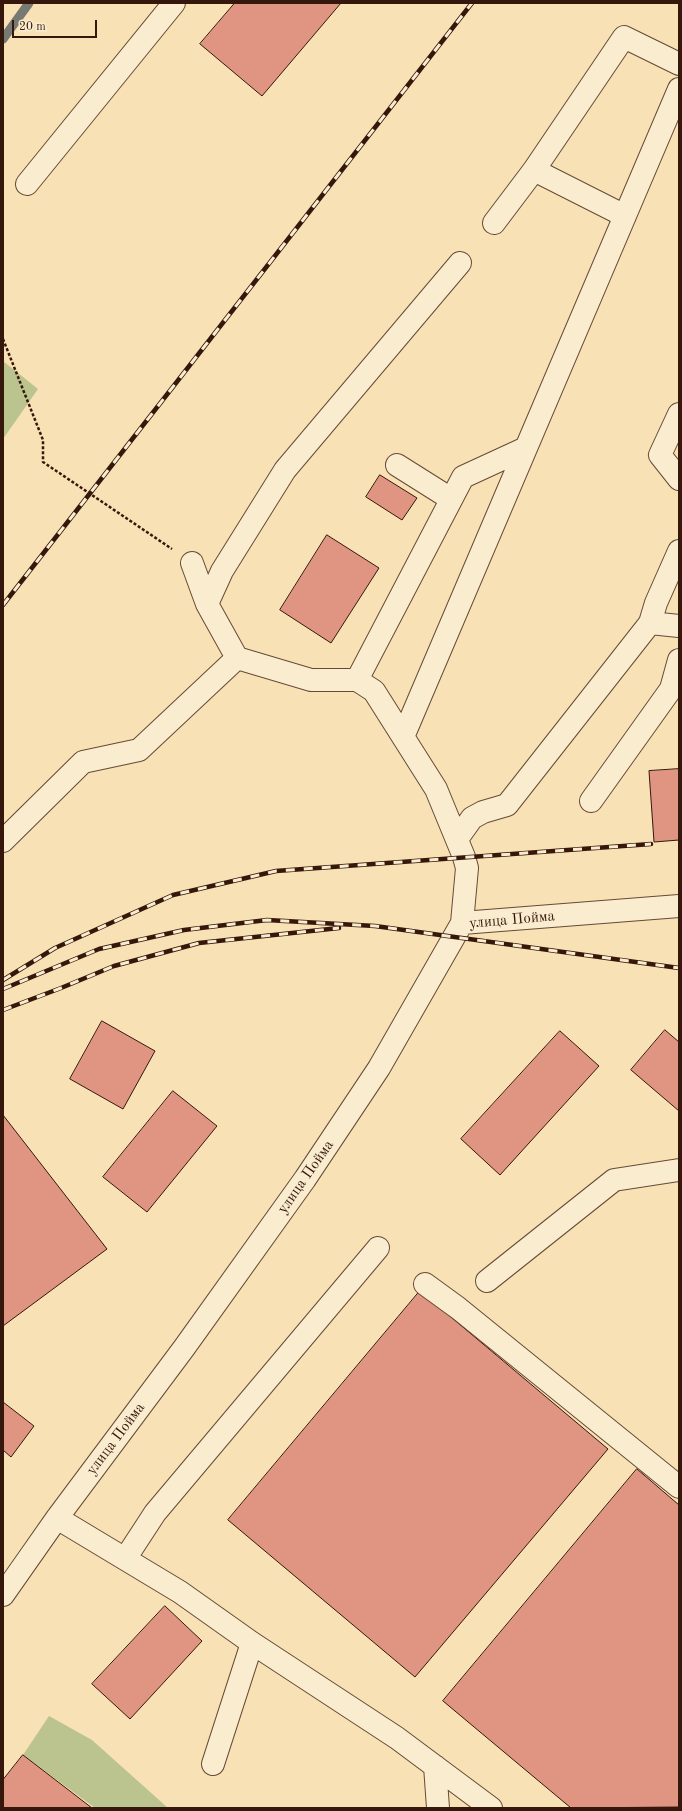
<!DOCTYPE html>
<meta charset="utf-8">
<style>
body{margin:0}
#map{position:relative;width:682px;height:1811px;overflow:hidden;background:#f8e1b5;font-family:"Old Standard TT",serif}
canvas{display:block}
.frame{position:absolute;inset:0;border:4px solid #35170b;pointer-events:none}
.scale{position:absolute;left:12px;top:20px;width:85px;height:18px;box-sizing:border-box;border:2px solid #35170b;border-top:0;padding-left:5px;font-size:12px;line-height:14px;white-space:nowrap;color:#35170b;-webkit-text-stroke:3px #faeccf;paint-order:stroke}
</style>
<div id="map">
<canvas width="682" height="1811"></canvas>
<div class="frame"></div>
<div class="scale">20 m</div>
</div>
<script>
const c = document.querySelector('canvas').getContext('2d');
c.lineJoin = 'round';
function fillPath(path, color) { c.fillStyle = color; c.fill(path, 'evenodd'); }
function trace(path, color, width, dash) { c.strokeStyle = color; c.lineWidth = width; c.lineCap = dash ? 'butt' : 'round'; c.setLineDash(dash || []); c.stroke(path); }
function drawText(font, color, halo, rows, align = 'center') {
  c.font = font + ' "Old Standard TT",serif'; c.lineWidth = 4; c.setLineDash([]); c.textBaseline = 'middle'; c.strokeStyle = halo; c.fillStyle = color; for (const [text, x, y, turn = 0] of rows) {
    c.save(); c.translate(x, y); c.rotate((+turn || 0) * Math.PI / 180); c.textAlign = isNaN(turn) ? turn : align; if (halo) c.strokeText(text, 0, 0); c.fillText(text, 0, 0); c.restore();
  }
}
const green = new Path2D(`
 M 3,361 L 38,389 L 3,439 Z
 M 49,1716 L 92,1740 L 168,1808 L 95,1808 L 23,1755 Z`);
const stream = new Path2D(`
 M 3,39 L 29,3`);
const building = new Path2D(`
 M 235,3 L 341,3 L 262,96 L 200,44 Z
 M 380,475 L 417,498 L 402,520 L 366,497 Z
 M 327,535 L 379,568 L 331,643 L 280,610 Z
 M 679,769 L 679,840 L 654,842 L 649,771 Z
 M 102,1021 L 155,1051 L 123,1109 L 70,1079 Z
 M 665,1030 L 679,1042 L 679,1111 L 631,1070 Z
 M 560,1031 L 599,1066 L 500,1175 L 461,1139 Z
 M 173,1091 L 217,1126 L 147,1212 L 103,1177 Z
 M 3,1115 L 107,1249 L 3,1326 Z
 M 420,1291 L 608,1449 L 415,1677 L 228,1520 Z
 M 3,1402 L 34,1426 L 11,1457 L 3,1450 Z
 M 637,1469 L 679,1505 L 679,1807 L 571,1808 L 443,1701 Z
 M 165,1606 L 202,1641 L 130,1719 L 92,1684 Z
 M 23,1755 L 92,1808 L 3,1808 L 3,1780 Z`);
const path = new Path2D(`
 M 3,339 L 43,440 L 43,462 L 172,549`);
const minor = new Path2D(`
 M 27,184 L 174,3
 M 625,216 L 534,170 L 624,37 L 679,64
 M 494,223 L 534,170
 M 679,414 L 660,455 L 679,479
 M 397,465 L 451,499
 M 192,563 L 207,604 L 237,658 L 311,680 L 357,680 L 374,691 L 436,789 L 464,857 L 467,868 L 462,923
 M 207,604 L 222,571 L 285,470 L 460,263
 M 650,623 L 656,603 L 679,551
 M 357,680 L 463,477 L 526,448
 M 403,737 L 679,89
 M 591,801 L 671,689 L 679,660
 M 457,839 L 472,818 L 483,812 L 507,805 L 650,623 L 679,626
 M 3,841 L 83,762 L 139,750 L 237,658
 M 487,1281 L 614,1180 L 679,1170
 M 425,1284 L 458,1308 L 679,1487
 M 57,1518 L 180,1592 L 252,1643 L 397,1738 L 491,1808
 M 125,1559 L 155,1513 L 378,1248
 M 3,1595 L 57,1518 L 184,1348 L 305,1179 L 379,1068 L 462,923 L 679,906
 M 213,1764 L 252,1643
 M 435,1766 L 438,1808`);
const rail = new Path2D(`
 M 3,605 L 472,3
 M 3,980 L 55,948 L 173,895 L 276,871 L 651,844
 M 3,989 L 99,949 L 184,930 L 267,920 L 375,926 L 679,968
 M 3,1010 L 61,988 L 114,966 L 199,943 L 339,928`);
const streetNames = [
 ["улица Пойма",512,920,-5],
 ["улица Пойма",306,1177,-55],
 ["улица Пойма",116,1439,-53]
];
fillPath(green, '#bbc38f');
trace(stream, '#777973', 9);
fillPath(building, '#e09482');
trace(building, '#35170b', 1);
trace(minor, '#664a36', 24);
trace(path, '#35170b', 2.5, [3, 2]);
trace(minor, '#faeccf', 22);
trace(rail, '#35170b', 4.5);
trace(rail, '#faeccf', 3, [9]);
drawText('15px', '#35170b', '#faeccf', streetNames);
</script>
